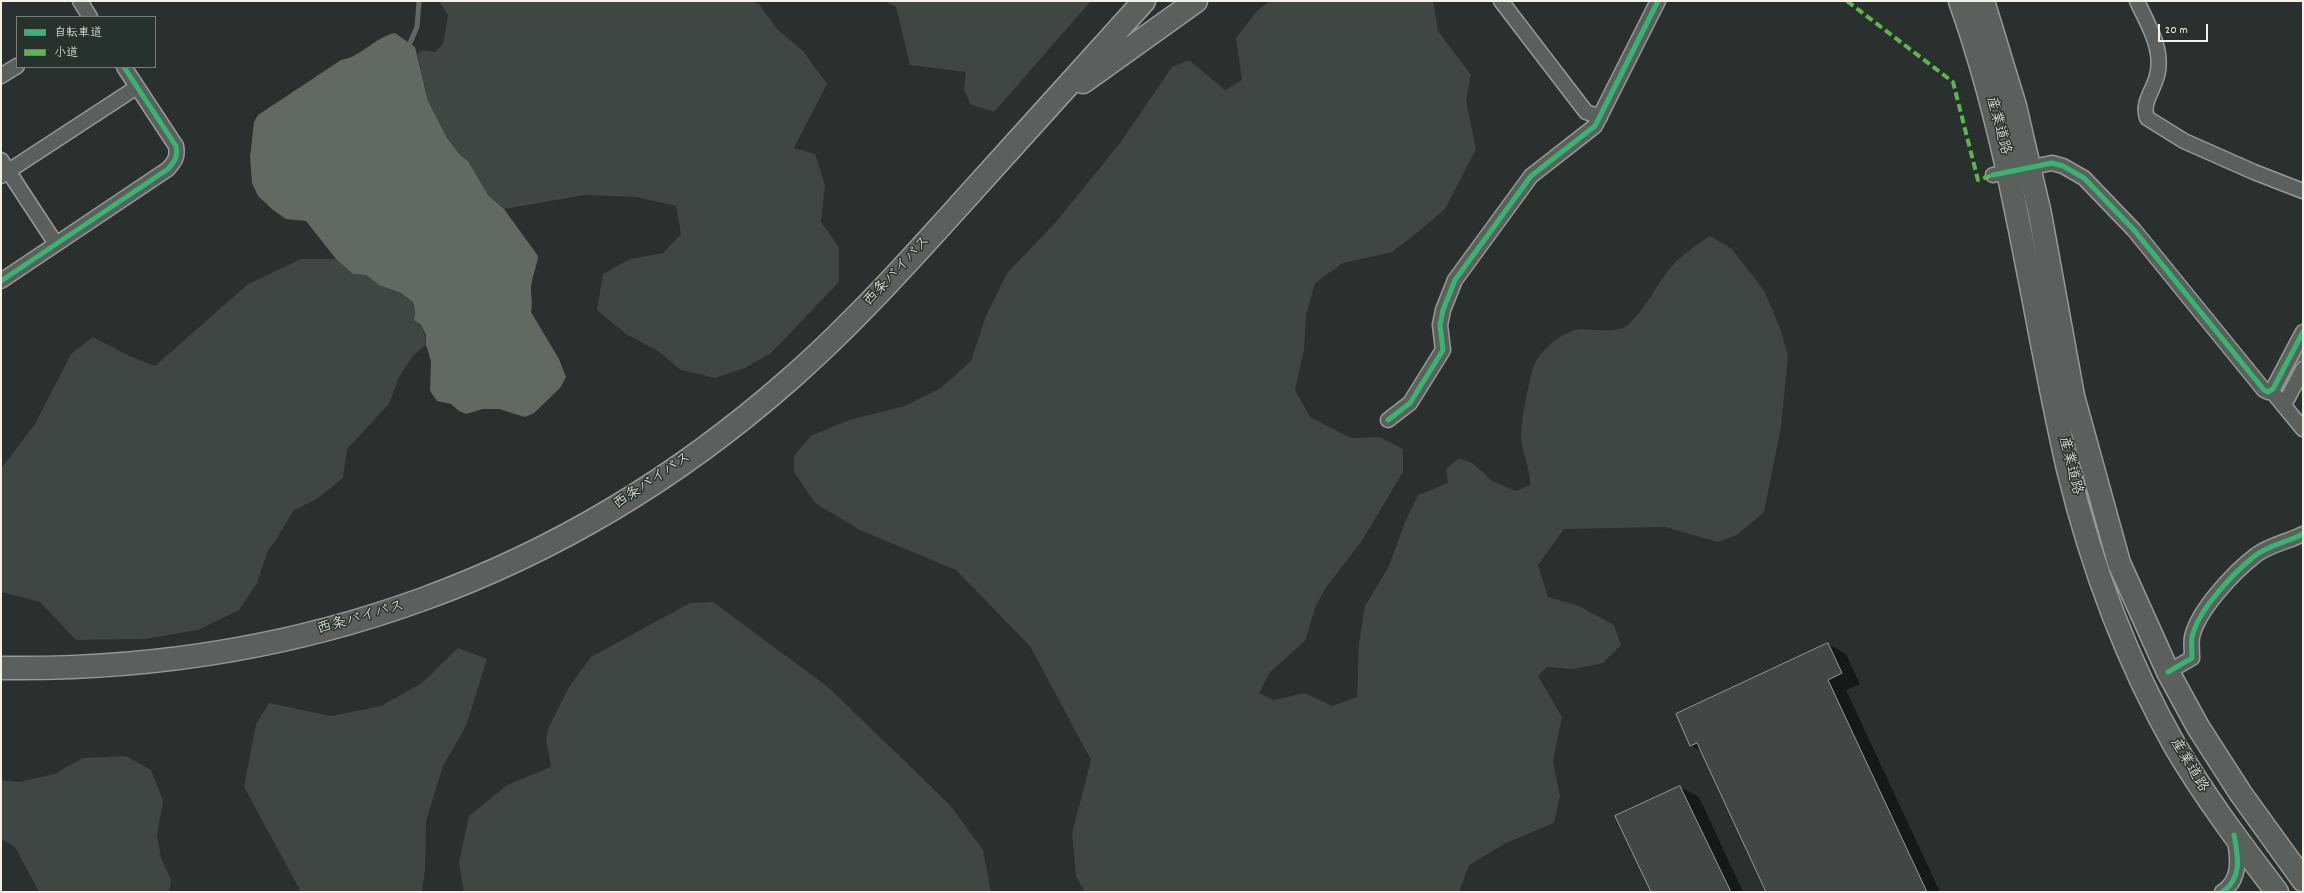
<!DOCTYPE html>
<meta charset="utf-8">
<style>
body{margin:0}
#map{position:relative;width:2304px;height:893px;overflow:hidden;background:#29302d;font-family:Dekko,"Klee One",sans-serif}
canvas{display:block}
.frame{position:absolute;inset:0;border:2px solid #f4f1e8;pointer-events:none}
.legend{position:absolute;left:16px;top:16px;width:140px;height:52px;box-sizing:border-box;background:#26332d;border:1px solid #787f78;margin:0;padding:5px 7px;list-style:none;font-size:12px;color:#f4f1e8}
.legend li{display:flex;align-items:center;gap:8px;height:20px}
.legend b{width:20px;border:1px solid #787f78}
.scale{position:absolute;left:2158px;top:24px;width:50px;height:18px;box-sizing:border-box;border:2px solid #f4f1e8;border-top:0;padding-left:5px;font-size:12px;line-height:14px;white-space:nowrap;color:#f4f1e8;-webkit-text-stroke:3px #26332d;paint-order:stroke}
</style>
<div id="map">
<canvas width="2304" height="893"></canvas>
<div class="frame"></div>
<ul class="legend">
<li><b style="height:5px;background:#33b770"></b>自転車道</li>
<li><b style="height:5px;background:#58b947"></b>小道</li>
</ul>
<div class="scale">20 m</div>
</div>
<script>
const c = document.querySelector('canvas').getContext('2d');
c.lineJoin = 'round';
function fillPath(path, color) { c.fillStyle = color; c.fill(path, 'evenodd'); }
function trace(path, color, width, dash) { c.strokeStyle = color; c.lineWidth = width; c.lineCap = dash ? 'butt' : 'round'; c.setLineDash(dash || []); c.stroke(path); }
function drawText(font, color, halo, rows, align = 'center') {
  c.font = font + ' Dekko,"Klee One",sans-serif'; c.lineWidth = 3; c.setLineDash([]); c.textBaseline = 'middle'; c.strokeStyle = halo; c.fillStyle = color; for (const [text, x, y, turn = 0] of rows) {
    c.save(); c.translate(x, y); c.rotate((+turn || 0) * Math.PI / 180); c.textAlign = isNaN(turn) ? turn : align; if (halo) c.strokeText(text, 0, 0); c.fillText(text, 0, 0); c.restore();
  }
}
const green = new Path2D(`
 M 439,1 L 751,1 L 759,4 L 777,29 L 803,51 L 827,84 L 794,148 L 815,154 L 825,185 L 821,222 L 839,247 L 839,282 L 771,353 L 745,368 L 715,378 L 681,370 L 658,351 L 626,334 L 597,310 L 603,274 L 630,259 L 663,253 L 681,234 L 676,206 L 637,197 L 585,195 L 504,209 L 488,195 L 468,161 L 460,155 L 447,138 L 428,101 L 417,54 L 422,50 L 435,52 L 443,44 L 448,15 Z
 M 884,1 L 1091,1 L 994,112 L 970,104 L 964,89 L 966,72 L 910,65 L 896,7 Z
 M 1270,1 L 1433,1 L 1438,31 L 1471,75 L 1466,101 L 1476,149 L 1445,209 L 1417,233 L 1392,252 L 1343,263 L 1315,283 L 1306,315 L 1304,350 L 1295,390 L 1310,417 L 1351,438 L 1379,437 L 1403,449 L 1403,472 L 1363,539 L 1325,589 L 1315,608 L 1305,641 L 1270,672 L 1259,693 L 1273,700 L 1305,693 L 1332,706 L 1357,697 L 1359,643 L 1365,606 L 1388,568 L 1406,520 L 1418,495 L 1448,483 L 1446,469 L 1459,458 L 1474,464 L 1492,481 L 1516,491 L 1530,485 C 1531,468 1521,452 1521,434 C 1522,418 1529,377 1535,363 C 1542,349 1560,334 1575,330 C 1586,327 1616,335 1628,325 C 1647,308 1656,284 1672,266 C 1683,254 1696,245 1710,236 L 1732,249 L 1765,292 L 1781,331 L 1788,356 L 1781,427 L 1764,512 L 1737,535 L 1718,542 L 1665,527 L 1564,529 L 1538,565 L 1548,597 L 1579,606 L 1614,625 L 1621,645 L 1603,663 L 1574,669 L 1547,667 L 1538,676 L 1562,717 L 1553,762 L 1560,796 L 1554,823 L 1506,843 L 1469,865 L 1459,892 L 1085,892 L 1076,876 L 1072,834 L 1091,760 L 1030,646 L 956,570 L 862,531 L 815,503 L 794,472 L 794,456 L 811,436 L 849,420 L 905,406 L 941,388 L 971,361 L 986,316 L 1007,273 L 1055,223 L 1120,143 L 1172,67 L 1189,60 L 1225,90 L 1242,80 L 1236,38 L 1257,11 Z
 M 301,259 L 336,259 L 353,274 L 366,275 L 379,285 L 401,293 L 413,302 L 415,312 L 414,320 C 423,327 426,333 426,345 L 413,356 L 399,377 L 389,404 L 347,449 L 343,478 L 318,498 L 293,511 L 276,540 L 268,550 L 257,583 L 239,610 L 198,630 L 145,639 L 76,640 L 40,602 L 1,592 L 1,469 L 35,424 L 71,354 L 93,337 L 127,355 L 155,366 L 248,284 Z
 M 713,602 L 828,687 L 950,805 L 983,850 L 991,892 L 464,892 L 459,862 L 469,816 L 507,785 L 551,767 L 546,738 L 549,727 L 569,687 L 591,657 L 690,603 Z
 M 458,648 L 487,659 L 466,726 L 443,766 L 426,821 L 425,870 L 422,892 L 301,892 L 244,787 L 256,724 L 269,703 L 331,716 L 381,706 L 422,683 Z
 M 126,756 L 151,770 L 163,801 L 157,835 L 161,858 L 171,880 L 169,892 L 39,892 L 15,847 L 1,839 L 1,780 L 19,782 L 54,774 L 83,758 Z`);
const water = new Path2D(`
 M 395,33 L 415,47 L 428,101 L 447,138 L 460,155 L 468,161 L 488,195 L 504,209 L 538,256 C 537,267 531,278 531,290 C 531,298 533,303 531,312 L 559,359 L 566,377 L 560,388 L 534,413 L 525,417 L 499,409 L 483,409 L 466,414 L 459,411 L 451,404 L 437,401 L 430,391 L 431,361 L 426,345 L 426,335 L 421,325 L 414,320 L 415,312 L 413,302 L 401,293 L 379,285 L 366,275 L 353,274 L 336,259 L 306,221 L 286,219 L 273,210 L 258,196 L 252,183 L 250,157 L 254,122 L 258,115 L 341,60 C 363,56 373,38 395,33 Z`);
const shadow = new Path2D(`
 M 1828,644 L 1846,654 L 1860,684 L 1846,690 L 1940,892 L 1768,892 L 1702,752 L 1691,745 Z
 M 1680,787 L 1699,797 L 1743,892 L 1652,892 L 1616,817 Z`);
const stream = new Path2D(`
 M 410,43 L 417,27 L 419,1
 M 2281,394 L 2303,352`);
const building = new Path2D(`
 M 1828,643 L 1842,673 L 1828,680 L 1927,892 L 1766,892 L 1697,743 L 1690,746 L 1676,714 Z
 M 1680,786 L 1731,892 L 1651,892 L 1615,816 Z`);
const minor = new Path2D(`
 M 80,1 L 90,17
 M 1501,1 L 1586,112 L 1600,117
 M 2137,1 C 2147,23 2162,46 2158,71 C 2156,88 2141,101 2147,118 L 2184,141 L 2254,172 L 2303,191
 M 1,76 L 17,66
 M 1,160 L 56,244
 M 1993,175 L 2052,163 L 2063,166 L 2084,178 L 2134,230 L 2264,390 L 2268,392 L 2273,389 L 2303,332
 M 1,176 L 137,87
 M 1,281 L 168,169 C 175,161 178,157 176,146 L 124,67
 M 2271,390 L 2303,429
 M 2284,405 L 2303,369
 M 1388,420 L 1410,403 L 1443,350 L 1440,325 L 1443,310 L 1455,280 L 1531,176 L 1595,126 L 1658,1
 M 2168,672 L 2192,658 C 2192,651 2191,643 2192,637 C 2198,610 2234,572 2256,555 C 2271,544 2288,542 2303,534
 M 2222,892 C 2241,880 2238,859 2235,840`);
const primary = new Path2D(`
 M 1960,1 C 2014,152 2032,313 2068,469 C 2091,564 2127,661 2175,746 C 2205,797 2241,845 2277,892
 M 1983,1 L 2015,106 L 2040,214 L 2073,396 L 2119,563 L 2168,672 L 2198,727 L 2241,794 L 2303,880`);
const trunk = new Path2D(`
 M 1083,82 L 1196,1
 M 1,668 C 298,672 565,577 789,380 C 853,324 910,260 967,197 C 1026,132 1085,66 1144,1`);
const quiet = new Path2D(`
 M 1847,1 L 1953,82 L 1978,180 L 1993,175`);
const cycleway = new Path2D(`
 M 1993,175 L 2052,163 L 2063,166 L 2084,178 L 2134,230 L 2264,390 L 2268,392 L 2273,389 L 2303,332
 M 1,281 L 168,169 C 175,161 178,157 176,146 L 124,67
 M 1388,420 L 1410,403 L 1443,350 L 1440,325 L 1443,310 L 1455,280 L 1531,176 L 1595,126 L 1658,1
 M 2168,672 L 2192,658 C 2192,651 2191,643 2192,637 C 2198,610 2234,572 2256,555 C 2271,544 2288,542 2303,534
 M 2222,892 C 2243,879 2238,855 2234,835`);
const streetNames = [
 ["産業道路",1997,126,75],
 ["西条バイパス",898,272,-47],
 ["産業道路",2069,466,76],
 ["西条バイパス",653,482,-34],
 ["西条バイパス",361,619,-16],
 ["産業道路",2188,766,59]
];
fillPath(green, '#3e4742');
fillPath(water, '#616963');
fillPath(shadow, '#0007');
trace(stream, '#616963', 5);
fillPath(building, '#414744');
trace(building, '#969996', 1);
trace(minor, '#969996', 17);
trace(primary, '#969996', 25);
trace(trunk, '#969996', 25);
trace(minor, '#5c605c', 14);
trace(primary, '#5c605c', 22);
trace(trunk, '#5c605c', 22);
trace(quiet, '#58b947', 4, [8, 4]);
trace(cycleway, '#33b770', 5);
drawText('15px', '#f4f1e8', '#26332d', streetNames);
</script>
